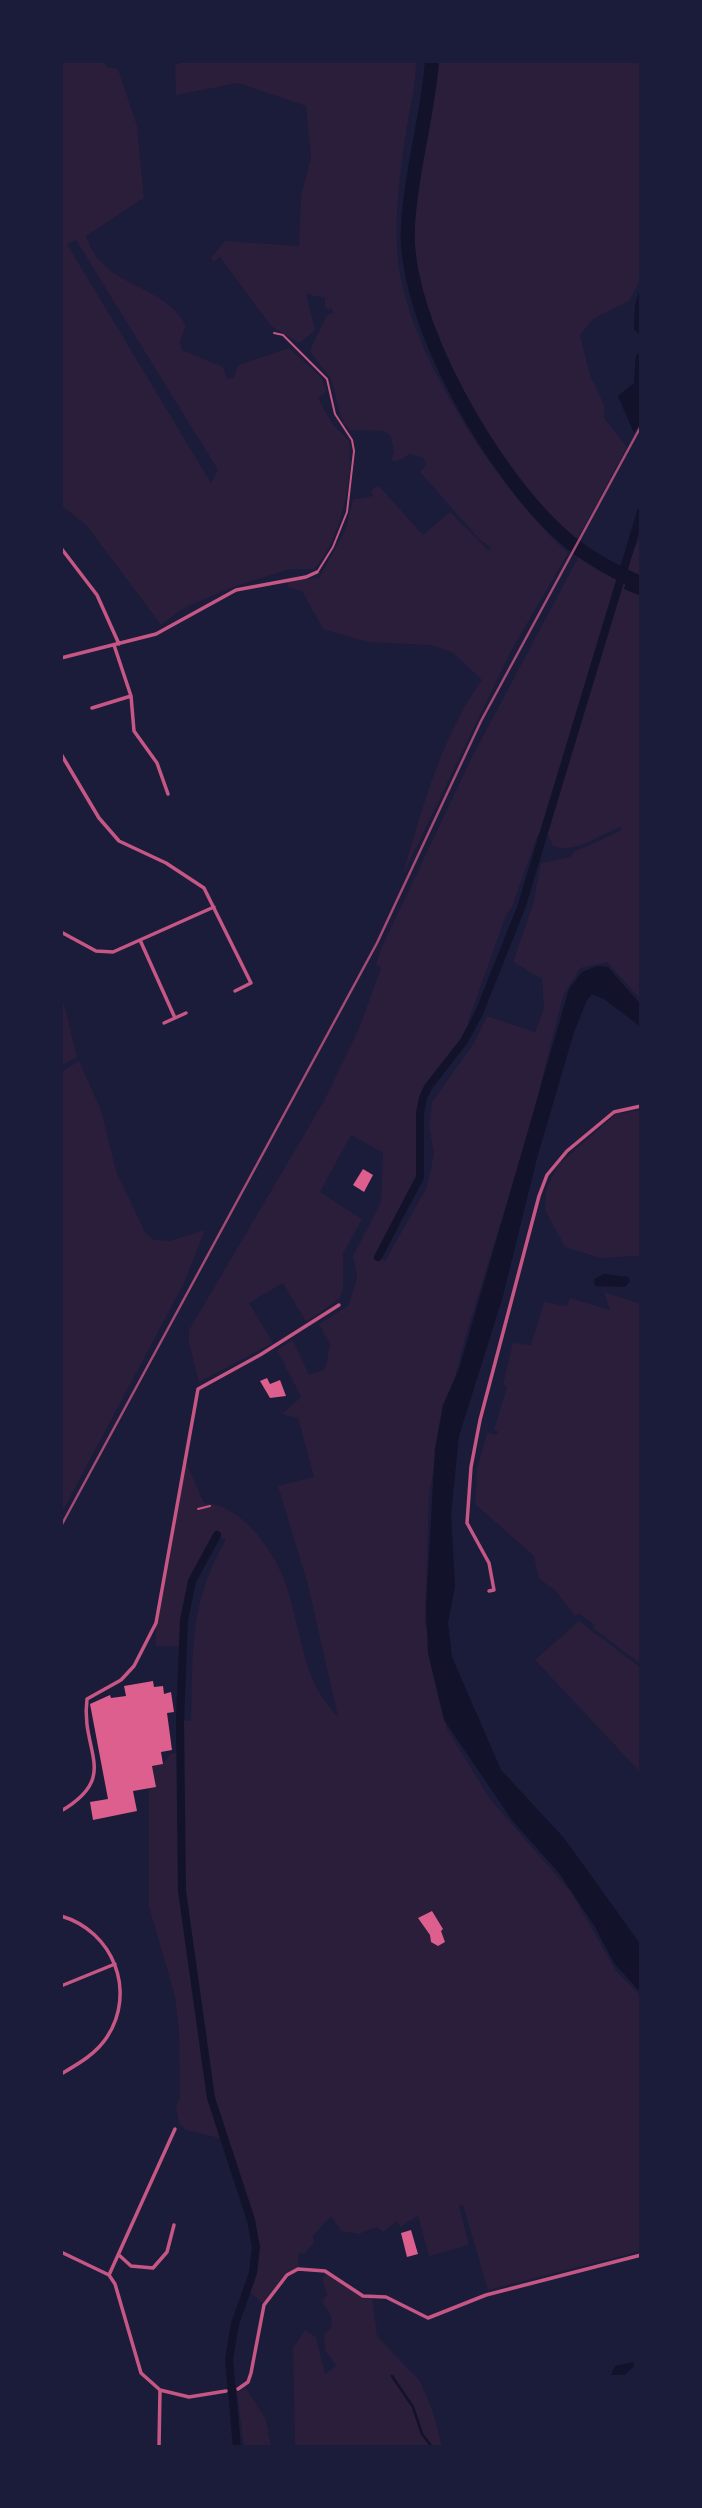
<!DOCTYPE html>
<style>
body{margin:0}
#map{position:relative;width:702px;height:2508px;overflow:hidden;background:#1b1b3a;font-family:Commissioner,sans-serif}
canvas{display:block}
.frame{position:absolute;inset:0;border:63px solid #1b1b3a;pointer-events:none}
</style>
<div id="map">
<canvas width="702" height="2508"></canvas>
<div class="frame"></div>
</div>
<script>
const c = document.querySelector('canvas').getContext('2d');
c.lineJoin = 'round';
function fillPath(path, color) { c.fillStyle = color; c.fill(path, 'evenodd'); }
function trace(path, color, width, dash) { c.strokeStyle = color; c.lineWidth = width; c.lineCap = dash ? 'butt' : 'round'; c.setLineDash(dash || []); c.stroke(path); }
const green = new Path2D(`
 M 61,61 L 103,61 L 107,67 L 118,69 L 137,126 L 144,198 L 86,236 C 89,243 93,254 99,260 C 123,287 170,292 186,326 L 180,341 L 182,350 L 223,367 L 227,379 L 234,377 L 238,365 L 289,348 L 322,378 L 326,392 L 318,398 L 333,425 L 349,441 C 354,478 340,542 314,569 L 290,569 L 230,588 L 182,609 L 161,625 L 86,525 L 61,505 ZM 76,240 L 218,470 L 211,483 L 67,244 Z
 M 185,61 L 416,61 C 416,82 413,94 409,114 C 402,157 395,202 397,246 C 399,342 498,489 568,553 L 510,653 L 402,877 C 422,811 440,737 482,680 L 452,652 L 431,645 L 367,642 L 323,629 L 302,591 L 287,587 L 288,581 L 319,578 L 346,529 L 353,499 L 373,496 L 371,490 L 378,485 L 423,535 L 450,512 L 489,551 L 491,548 L 478,538 L 420,472 L 426,465 L 423,458 L 410,454 L 396,462 L 391,460 L 394,452 L 391,436 L 384,431 L 350,430 C 335,414 339,397 330,378 C 324,368 315,361 310,350 L 327,315 L 334,313 L 331,307 L 330,310 L 325,308 L 325,298 L 306,294 L 315,330 L 301,342 L 297,342 L 271,326 L 220,257 L 214,262 L 211,258 L 225,241 L 299,246 L 301,196 L 311,157 L 306,106 L 238,83 L 176,95 L 175,65 Z
 M 432,61 L 641,61 L 641,278 L 630,300 L 593,319 L 580,335 L 590,375 L 604,405 L 604,418 L 627,447 L 578,538 L 562,536 C 484,455 413,344 408,229 C 407,216 411,201 413,187 C 419,145 429,103 432,61 Z
 M 641,534 L 641,1000 L 607,962 L 580,968 L 563,996 L 529,1131 L 464,1342 L 437,1447 L 429,1497 L 425,1621 L 447,1729 L 490,1799 L 571,1892 L 616,1971 L 641,1996 L 641,2251 L 488,2290 L 463,2205 L 459,2206 L 469,2245 L 429,2256 L 418,2216 L 400,2227 L 397,2221 L 383,2232 L 377,2227 L 359,2234 L 341,2231 L 331,2216 L 313,2236 L 314,2243 L 305,2253 L 298,2254 L 298,2269 L 287,2275 L 264,2305 L 249,2291 L 256,2247 L 254,2235 L 223,2139 L 186,2130 L 179,2124 L 176,2106 L 180,2098 L 179,2032 L 175,1996 L 149,1907 L 149,1788 L 156,1786 L 152,1766 L 163,1764 L 170,1754 L 182,1752 L 180,1721 L 191,1721 C 193,1652 189,1601 226,1540 L 216,1535 L 192,1581 L 182,1646 L 156,1646 L 156,1623 L 186,1462 L 204,1503 C 239,1504 271,1546 283,1577 C 303,1626 298,1676 338,1717 L 308,1585 L 278,1486 L 314,1477 L 298,1418 L 282,1414 L 301,1397 L 277,1350 L 293,1340 L 309,1375 L 325,1369 L 330,1345 L 319,1324 L 348,1306 L 357,1278 L 353,1256 L 381,1202 L 383,1153 L 351,1135 L 320,1192 L 362,1219 L 343,1254 L 343,1290 L 339,1299 L 306,1322 L 283,1283 L 249,1303 L 273,1343 L 199,1382 L 189,1344 L 189,1330 L 324,1101 L 360,1026 L 381,968 L 376,965 L 381,949 L 471,759 L 581,552 L 623,575 ZM 544,827 L 553,846 C 577,854 598,835 621,827 L 622,830 L 574,852 L 570,857 L 541,863 L 533,904 L 513,962 L 542,979 L 544,1009 L 535,1032 L 487,1016 L 474,1043 L 432,1102 L 429,1126 L 434,1154 L 427,1187 L 385,1261 L 378,1256 L 420,1177 L 420,1114 L 423,1098 L 472,1025 L 468,1022 L 506,915 L 512,907 L 538,834 L 541,835 Z
 M 61,991 L 77,1057 L 61,1066 Z
 M 79,1061 L 101,1110 L 116,1171 L 145,1232 L 153,1240 L 170,1241 L 205,1230 L 184,1283 L 61,1514 L 61,1072 Z
 M 641,1110 L 641,1259 L 637,1256 L 600,1258 L 565,1247 L 545,1210 L 546,1190 L 558,1165 L 616,1114 Z
 M 604,1292 L 641,1304 L 641,1664 L 593,1628 L 595,1625 L 578,1613 L 575,1616 L 554,1589 L 539,1579 L 534,1556 L 475,1504 L 477,1469 L 487,1433 L 497,1435 L 499,1432 L 494,1430 L 507,1387 L 503,1384 L 513,1343 L 531,1345 L 544,1302 L 567,1306 L 570,1298 L 610,1310 Z
 M 579,1621 L 641,1668 L 640,1772 L 535,1660 Z
 M 325,2271 L 363,2296 L 372,2296 L 377,2336 L 420,2381 L 434,2415 L 442,2447 L 295,2447 L 293,2348 L 305,2330 L 316,2337 L 325,2374 L 336,2366 L 325,2350 L 324,2335 L 332,2326 L 330,2313 L 322,2302 L 327,2294 L 323,2282 Z
 M 246,2388 L 266,2420 L 271,2447 L 244,2447 L 237,2392 Z`);
const water = new Path2D(`
 M 641,284 L 641,334 L 639,334 L 634,329 L 635,306 Z
 M 641,353 L 641,421 L 634,433 L 618,396 L 634,383 L 636,355 Z
 M 629,570 L 641,576 L 641,596 L 624,589 Z
 M 598,966 L 608,967 L 641,1005 L 641,1027 L 604,999 L 592,994 L 587,1000 L 574,1032 L 537,1158 L 503,1296 L 459,1436 L 451,1514 L 455,1586 L 448,1623 L 452,1657 L 501,1770 L 564,1838 L 641,1945 L 641,1993 L 614,1963 L 595,1927 L 559,1873 L 512,1820 L 444,1720 L 428,1653 L 426,1607 L 435,1449 L 443,1405 L 459,1369 L 569,989 L 582,972 Z
 M 604,1274 L 628,1277 L 630,1281 L 625,1287 L 595,1286 L 594,1279 Z
 M 633,2362 L 634,2366 L 625,2375 L 611,2375 L 615,2366 Z`);
const stream = new Path2D(`
 M 392,2376 L 413,2407 L 422,2434 L 432,2447`);
const canal = new Path2D(`
 M 378,1257 L 420,1177 L 420,1113 L 423,1098 L 428,1087 L 464,1041 L 479,1013 L 521,908 L 641,512
 M 217,1535 L 192,1581 L 184,1620 L 180,1721 L 182,1891 L 211,2098 L 251,2220 L 256,2247 L 253,2273 L 235,2324 L 229,2359 L 237,2447`);
const river = new Path2D(`
 M 432,61 C 428,116 411,170 408,225 C 402,319 494,476 564,537 C 586,557 614,571 641,584`);
const building = new Path2D(`
 M 363,1169 L 373,1175 L 364,1192 L 353,1185 Z
 M 267,1378 L 270,1384 L 280,1380 L 286,1396 L 270,1398 L 260,1381 Z
 M 153,1681 L 154,1687 L 163,1686 L 164,1694 L 171,1692 L 174,1712 L 167,1713 L 172,1750 L 161,1752 L 163,1764 L 152,1766 L 156,1787 L 133,1791 L 137,1811 L 93,1820 L 90,1802 L 108,1799 L 90,1704 L 110,1695 L 111,1698 L 126,1696 L 124,1686 Z
 M 432,1911 L 443,1929 L 441,1931 L 445,1942 L 438,1946 L 431,1942 L 430,1935 L 418,1918 Z
 M 411,2230 L 418,2254 L 407,2257 L 401,2233 Z`);
const service = new Path2D(`
 M 274,333 L 283,335 L 327,379 L 335,414 L 352,440 L 354,451 L 347,512 L 333,547 L 318,571
 M 198,1509 L 210,1506`);
const minor = new Path2D(`
 M 61,548 L 97,595 L 119,644
 M 114,645 L 131,696 L 134,731 L 157,763 L 168,794
 M 61,658 L 156,634 L 236,590 L 306,577 L 317,572
 M 92,708 L 131,696
 M 61,754 L 99,818 L 119,841 L 166,863 L 204,888 L 251,983 L 235,991
 M 61,932 L 96,951 L 113,952 L 214,907
 M 140,940 L 175,1018
 M 164,1023 L 186,1013
 M 489,1591 L 494,1590 L 489,1563 L 467,1523 L 471,1467 L 480,1420 L 539,1196 L 547,1175 L 567,1151 L 614,1112 L 641,1106
 M 61,1811 C 121,1776 80,1751 87,1699 L 121,1680 L 134,1666 L 156,1623 L 198,1389 L 260,1355 L 339,1305
 M 61,1916 C 113,1931 137,1991 107,2037 C 96,2054 78,2064 61,2074
 M 61,1986 L 115,1964
 M 61,2252 L 109,2275 L 115,2284 L 141,2373 L 160,2390 L 189,2397 L 226,2391
 M 119,2255 L 131,2266 L 153,2268 L 167,2252 L 174,2225
 M 109,2275 L 175,2129
 M 238,2389 L 248,2382 L 251,2373 L 264,2305 L 287,2275 L 298,2269 L 325,2271 L 363,2296 L 386,2297 L 428,2318 L 486,2295 L 641,2255
 M 159,2447 L 160,2390`);
const rail = new Path2D(`
 M 61,1526 L 377,943 L 481,721 L 641,426`);
fillPath(green, '#2a1e3b');
fillPath(water, '#12122b');
trace(stream, '#12122b', 2.5);
trace(canal, '#12122b', 8);
trace(river, '#12122b', 14);
fillPath(building, '#dd5f8e');
trace(service, '#c65784', 2);
trace(minor, '#c65784', 3.5);
trace(rail, '#a44b75', 2.5);
</script>
